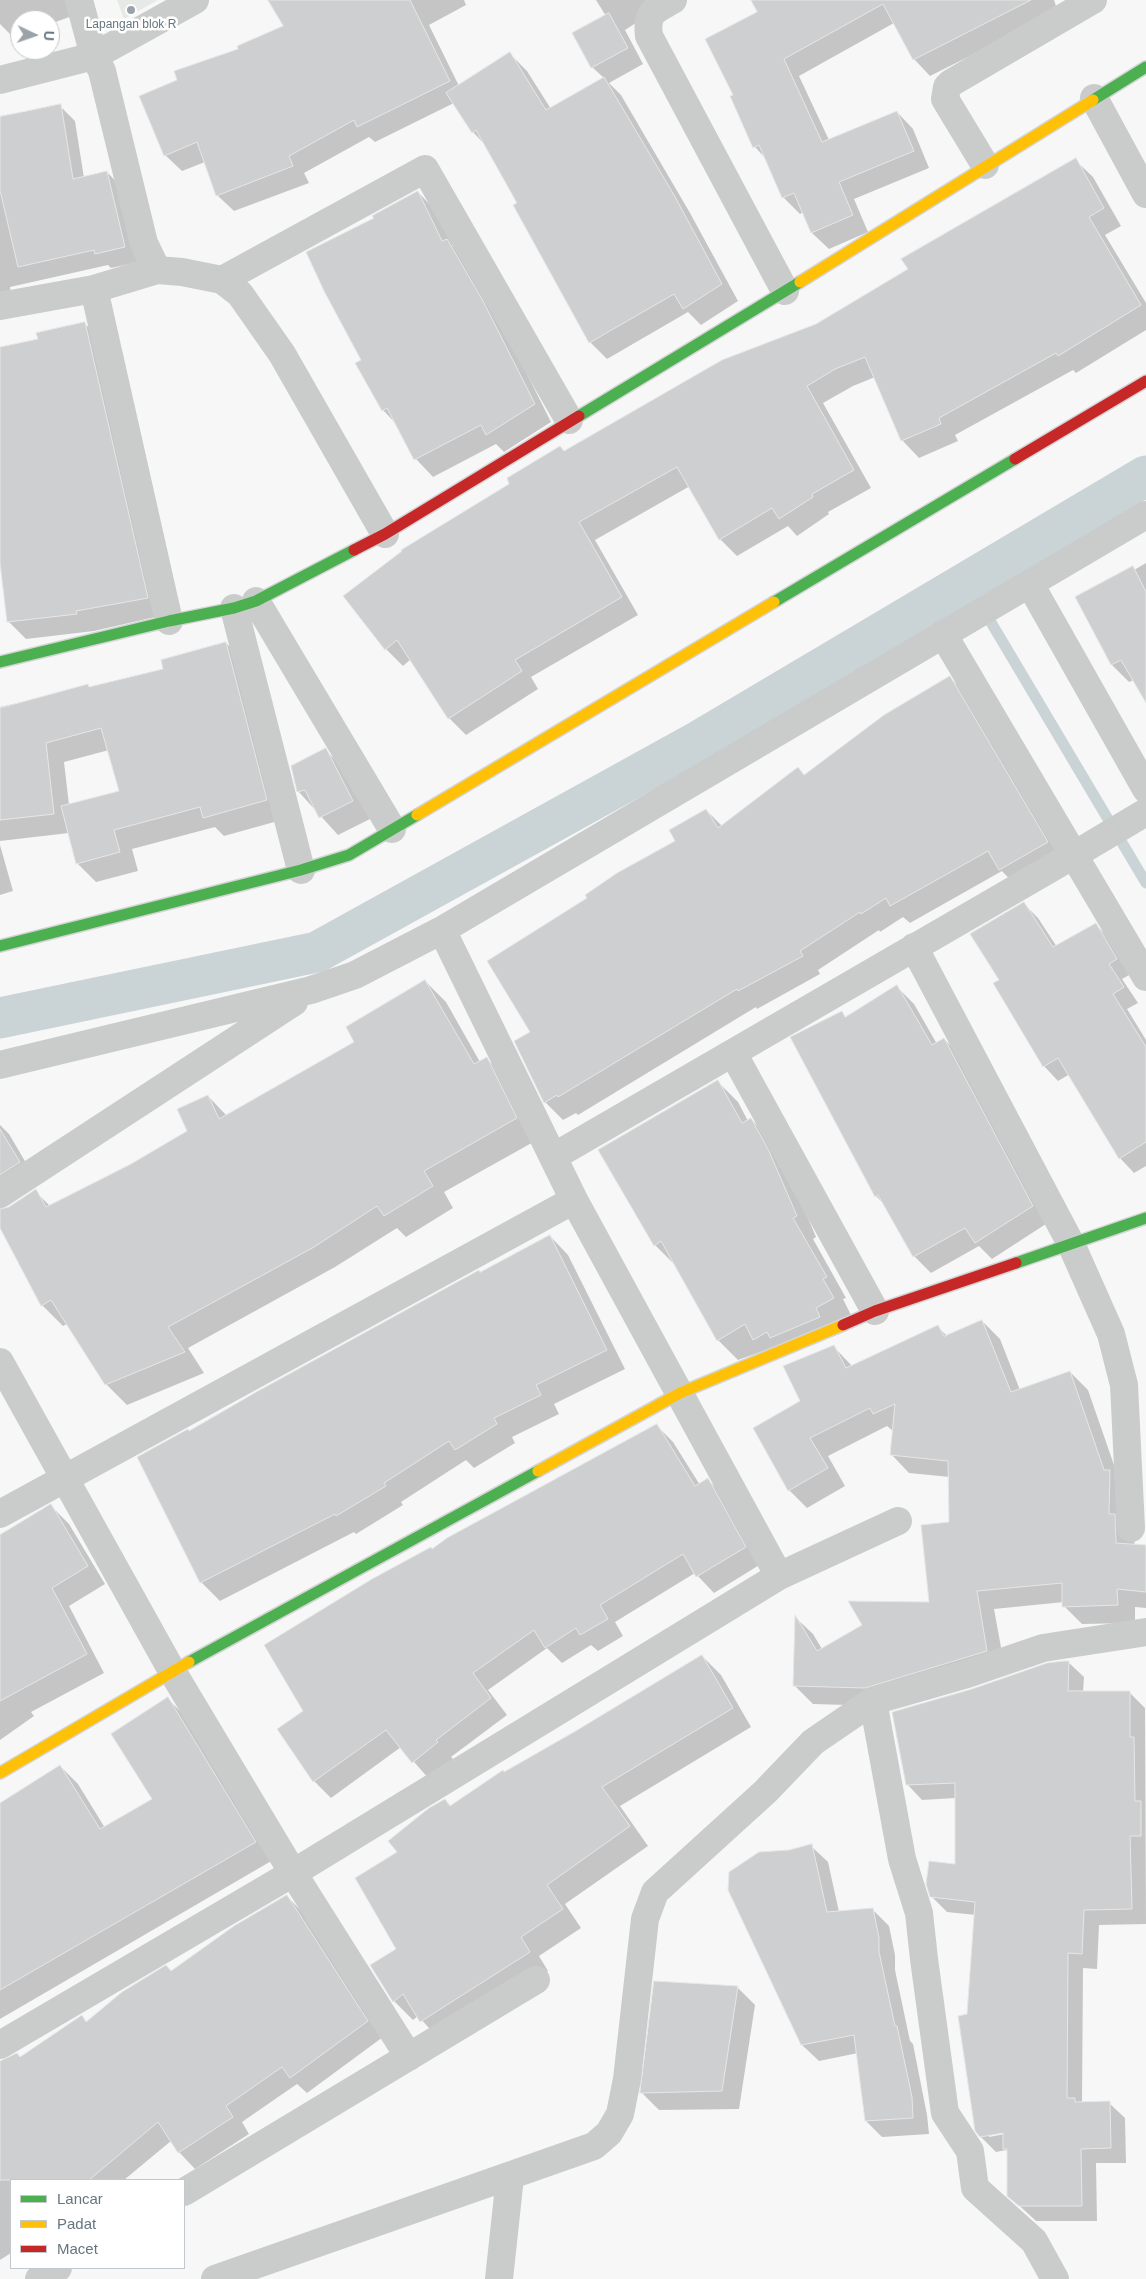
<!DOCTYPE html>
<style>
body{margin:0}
#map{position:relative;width:1146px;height:2279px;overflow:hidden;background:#f7f7f7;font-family:Arial,sans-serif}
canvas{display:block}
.legend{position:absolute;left:10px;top:2179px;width:175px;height:90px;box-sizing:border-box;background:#fff;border:1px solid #c2c8cc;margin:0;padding:6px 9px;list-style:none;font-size:15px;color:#66767f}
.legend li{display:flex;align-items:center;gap:10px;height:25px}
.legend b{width:25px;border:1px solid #c2c8cc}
.north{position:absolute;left:10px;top:10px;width:50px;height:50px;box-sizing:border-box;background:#fff;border:1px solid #c2c8cc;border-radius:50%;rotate:93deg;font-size:14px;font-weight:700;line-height:20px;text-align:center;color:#66767f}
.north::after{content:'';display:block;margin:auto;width:18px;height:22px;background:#99a3a9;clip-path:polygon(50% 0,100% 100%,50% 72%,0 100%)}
</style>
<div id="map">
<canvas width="1146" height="2279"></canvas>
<ul class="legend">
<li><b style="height:6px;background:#4caf50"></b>Lancar</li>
<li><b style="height:6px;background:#ffc107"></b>Padat</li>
<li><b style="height:6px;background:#c62828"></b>Macet</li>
</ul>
<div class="north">U</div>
</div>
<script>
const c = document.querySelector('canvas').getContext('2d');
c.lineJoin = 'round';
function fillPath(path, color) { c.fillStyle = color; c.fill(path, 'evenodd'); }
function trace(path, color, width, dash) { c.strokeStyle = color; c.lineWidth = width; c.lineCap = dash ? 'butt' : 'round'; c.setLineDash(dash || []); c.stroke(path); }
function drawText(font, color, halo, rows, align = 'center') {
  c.font = font + ' Arial,sans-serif'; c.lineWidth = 5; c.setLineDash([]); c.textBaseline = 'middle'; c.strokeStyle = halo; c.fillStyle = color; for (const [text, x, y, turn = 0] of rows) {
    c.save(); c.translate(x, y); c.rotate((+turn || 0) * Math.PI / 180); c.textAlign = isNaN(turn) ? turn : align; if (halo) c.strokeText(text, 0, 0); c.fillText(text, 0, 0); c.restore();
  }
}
const green = new Path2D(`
 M 117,0 L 158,0 L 124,19 Z`);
const shadow = new Path2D(`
 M 0,0 L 70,0 L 75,15 L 50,24 L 50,20 L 20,20 L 20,34 L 13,37 L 0,24 Z
 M 269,0 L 464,0 L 466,5 L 429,25 L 459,86 L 510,54 L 527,71 L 551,109 L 604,78 L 592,67 L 606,16 L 596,0 L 672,0 L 625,30 L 643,64 L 609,83 L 621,95 L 690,213 L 738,301 L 701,325 L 688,312 L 607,359 L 590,342 L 487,147 L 473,132 L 454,103 L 375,142 L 369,137 L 304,173 L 309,183 L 234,211 L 217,195 L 205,162 L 182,171 L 165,155 L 178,81 L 285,27 Z
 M 768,0 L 1054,0 L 1057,9 L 1006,38 L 930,76 L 914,59 L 894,23 L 799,76 L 829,140 L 897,112 L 913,129 L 929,168 L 854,199 L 868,232 L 829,249 L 812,233 L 803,212 L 800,214 L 783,197 L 767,160 L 755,147 L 732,97 L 735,96 L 759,13 Z
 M 60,106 L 75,121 L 84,178 L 107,172 L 121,187 L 139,262 L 111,268 L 108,265 L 10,287 L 11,293 L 0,294 L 0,116 Z
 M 1075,160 L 1093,177 L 1121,226 L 1105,235 L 1146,303 L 1146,330 L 1076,373 L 1073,370 L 955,435 L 958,441 L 919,458 L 902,440 L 875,377 L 853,386 L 823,403 L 871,488 L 828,512 L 829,514 L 797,536 L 788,526 L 737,556 L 720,539 L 690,486 L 595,540 L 638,615 L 531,677 L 538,689 L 466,735 L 449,718 L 411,659 L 403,666 L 386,649 L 565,452 L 816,325 L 909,269 Z
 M 418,192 L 435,210 L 453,246 L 464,258 L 500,320 L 551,422 L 504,452 L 496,444 L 433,477 L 416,459 L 398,426 L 383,410 L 363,360 L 375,219 Z
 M 85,324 L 103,341 L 164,615 L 94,631 L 26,639 L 8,621 L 0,532 L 0,348 L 39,340 Z
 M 1146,563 L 1146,700 L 1134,680 L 1129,682 L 1112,665 L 1134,570 Z
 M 226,643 L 245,662 L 285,819 L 224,836 L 215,827 L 132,849 L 138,871 L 96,882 L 77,863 L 69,833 L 0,841 L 0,707 L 165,670 ZM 109,750 L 121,792 L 69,805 L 64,762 Z
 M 949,677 L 968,695 L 1065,861 L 1018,888 L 1002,871 L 910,923 L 903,917 L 880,932 L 879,930 L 818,970 L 820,974 L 757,1009 L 756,1007 L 578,1115 L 576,1113 L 563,1120 L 545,1102 L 532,1032 L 677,841 L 706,810 L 722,826 L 798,768 L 805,776 Z
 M 325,750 L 343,767 L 370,819 L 338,835 L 298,791 Z
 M 0,845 L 13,891 L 0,895 Z
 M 1024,904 L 1038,918 L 1057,947 L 1095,924 L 1110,939 L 1131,974 L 1122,979 L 1138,1003 L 1127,1009 L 1146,1040 L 1146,1166 L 1134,1173 L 1120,1158 L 1070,1074 L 1058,1081 L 1044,1066 L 1001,980 Z
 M 425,981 L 446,1002 L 480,1062 L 486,1058 L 507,1079 L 537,1140 L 444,1192 L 453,1208 L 406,1237 L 397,1228 L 335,1267 L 188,1348 L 204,1373 L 127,1405 L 106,1384 L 67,1324 L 63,1326 L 42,1305 L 0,1222 L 0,1125 L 9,1134 L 36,1180 L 4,1204 L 2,1211 L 35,1191 L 50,1206 L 132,1165 L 189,1132 L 208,1096 L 227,1116 L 356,1042 Z
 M 897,987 L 914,1004 L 937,1044 L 944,1039 L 961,1056 L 1049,1222 L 992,1259 L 979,1246 L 931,1273 L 914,1256 L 886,1206 L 876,1196 L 792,1038 L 842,1013 L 846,1018 Z
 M 717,1081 L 738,1102 L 748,1121 L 751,1119 L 771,1140 L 789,1172 L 816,1237 L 813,1239 L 846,1298 L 843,1299 L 853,1319 L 738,1360 L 718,1340 L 675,1265 L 655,1245 Z
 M 550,1236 L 568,1255 L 625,1369 L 554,1404 L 559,1414 L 512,1437 L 515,1443 L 474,1468 L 466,1460 L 401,1502 L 403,1505 L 356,1534 L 354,1532 L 220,1601 L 201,1582 L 189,1432 Z
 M 982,1321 L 1000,1339 L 1020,1390 L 1070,1372 L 1088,1390 L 1132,1517 L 1135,1550 L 1146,1562 L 1146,1608 L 1135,1607 L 1135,1623 L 1082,1624 L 1064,1606 L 1064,1602 L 994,1609 L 1005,1669 L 883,1706 L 813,1704 L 795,1686 L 796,1618 L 813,1634 L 822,1649 L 930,1604 L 950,1523 L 950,1477 L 909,1473 L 891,1454 L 893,1431 L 887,1426 L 828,1456 L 845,1486 L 807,1508 L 789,1490 L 802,1401 L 834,1347 L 853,1367 L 938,1327 L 947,1336 Z
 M 656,1425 L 673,1442 L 700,1485 L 708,1480 L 724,1496 L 761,1564 L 714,1593 L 695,1573 L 615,1622 L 623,1636 L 598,1651 L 591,1645 L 562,1663 L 547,1648 L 488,1690 L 507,1715 L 451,1757 L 453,1759 L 429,1779 L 401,1747 L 331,1798 L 314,1781 L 278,1729 L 304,1711 L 432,1550 Z
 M 51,1506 L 69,1524 L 105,1584 L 69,1606 L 104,1673 L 31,1712 L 34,1716 L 0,1740 L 0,1535 Z
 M 702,1656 L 721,1675 L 751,1727 L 620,1806 L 648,1846 L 565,1904 L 581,1928 L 539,1956 L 548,1971 L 440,2040 L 418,2016 L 413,2020 L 394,2001 L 398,1949 L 399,1853 L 445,1800 L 451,1807 Z
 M 1068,1662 L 1084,1677 L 1083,1692 L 1130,1693 L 1145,1708 L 1146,1924 L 1099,1925 L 1097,1969 L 1083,1968 L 1082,2103 L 1109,2103 L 1125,2118 L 1126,2163 L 1096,2163 L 1097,2221 L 1036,2221 L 1009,2196 L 1009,2153 L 1006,2150 L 996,2152 L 980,2136 L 969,2015 L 976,1915 L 947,1912 L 931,1896 L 956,1866 L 956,1798 L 922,1800 L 907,1784 ZM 1009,2131 L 1010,2133 L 989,2137 L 989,2134 Z
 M 168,1699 L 186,1717 L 273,1860 L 0,2019 L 0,1804 L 60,1766 L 78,1784 L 105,1828 L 154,1800 Z
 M 811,1846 L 828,1862 L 839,1912 L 873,1910 L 889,1926 L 895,1955 L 895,1970 L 910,2041 L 913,2044 L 927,2115 L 929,2134 L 882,2137 L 866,2121 L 858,2053 L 819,2061 L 802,2045 L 790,1851 Z
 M 287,1896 L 303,1913 L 383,2037 L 307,2093 L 297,2084 L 242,2122 L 249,2134 L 195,2169 L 179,2152 L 171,2141 L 124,2180 L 54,2180 L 0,2085 L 0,2069 L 20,2059 L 82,2017 L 87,2023 L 171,1972 Z
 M 738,1988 L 755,2005 L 739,2109 L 659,2110 L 641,2092 Z
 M 0,2165 L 11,2180 L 11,2253 L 0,2260 Z`);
const stream = new Path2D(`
 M 967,582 L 1146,883`);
const canal = new Path2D(`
 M 0,1018 L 317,952 L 699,741 L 1146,476`);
const building = new Path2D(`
 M 268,0 L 410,0 L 450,81 L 357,127 L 354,120 L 289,156 L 293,166 L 216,196 L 197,142 L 164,156 L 139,96 L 177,80 L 174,71 L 238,49 L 237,46 L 283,26 Z
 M 751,0 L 1031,0 L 913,60 L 883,4 L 784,59 L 822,142 L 897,111 L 914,151 L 839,182 L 853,215 L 811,233 L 794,193 L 782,198 L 759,145 L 753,148 L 730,96 L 733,95 L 705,39 L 757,12 Z
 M 609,13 L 628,48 L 591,68 L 572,33 Z
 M 510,52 L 546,110 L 604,77 L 674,195 L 722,284 L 683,309 L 674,294 L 589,343 L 513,205 L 517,203 L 476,130 L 472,133 L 446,93 Z
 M 61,104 L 73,179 L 107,171 L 125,247 L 95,254 L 94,250 L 18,267 L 0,190 L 0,117 Z
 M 1076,158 L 1104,208 L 1089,217 L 1141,305 L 1058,356 L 1056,353 L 939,418 L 941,424 L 901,441 L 865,357 L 835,369 L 807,386 L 854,470 L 812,494 L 813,497 L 779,519 L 772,508 L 719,540 L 677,467 L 579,522 L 622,597 L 515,660 L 522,671 L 448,719 L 397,640 L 385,650 L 343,596 L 402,551 L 401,550 L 509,484 L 507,478 L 560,446 L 564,451 L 722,360 L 816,324 L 908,269 L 901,259 Z
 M 418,191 L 442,241 L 447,239 L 483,301 L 535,404 L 486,435 L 481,425 L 414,460 L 387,408 L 382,411 L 355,363 L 361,360 L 324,291 L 306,252 L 374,218 L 372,216 Z
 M 85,322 L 148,598 L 76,611 L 77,614 L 7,622 L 0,563 L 0,347 L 38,339 L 36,333 Z
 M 1133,566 L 1146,592 L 1146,703 L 1121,660 L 1111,665 L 1075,597 Z
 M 226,642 L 267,800 L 203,818 L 200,807 L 114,830 L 120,852 L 76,864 L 61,806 L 119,791 L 101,728 L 46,743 L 54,814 L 0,820 L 0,708 L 88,684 L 89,687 L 163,669 L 161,660 Z
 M 950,676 L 1048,842 L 999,870 L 988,851 L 890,906 L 886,898 L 861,914 L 860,912 L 800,951 L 803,956 L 738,991 L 737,989 L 558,1097 L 557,1095 L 544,1103 L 514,1041 L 530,1032 L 487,961 L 587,898 L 585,895 L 617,873 L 675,841 L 669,830 L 706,809 L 718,828 L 798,767 L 804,775 L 884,715 Z
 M 326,748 L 353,801 L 319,818 L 305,790 L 297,792 L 291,766 Z
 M 1024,902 L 1053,947 L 1096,923 L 1117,959 L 1109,964 L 1124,987 L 1113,994 L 1146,1047 L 1146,1142 L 1119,1159 L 1058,1058 L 1043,1067 L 993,983 L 999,980 L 970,934 Z
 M 425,980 L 474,1064 L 487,1057 L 517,1118 L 424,1171 L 433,1186 L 384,1216 L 377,1206 L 314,1247 L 168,1327 L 185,1352 L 105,1385 L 51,1300 L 41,1306 L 0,1228 L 0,1209 L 9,1207 L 36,1189 L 46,1207 L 131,1164 L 187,1131 L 177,1109 L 208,1095 L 219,1119 L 354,1042 L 346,1027 Z
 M 897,985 L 932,1045 L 944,1038 L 1033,1206 L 975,1243 L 965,1228 L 913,1257 L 878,1195 L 875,1197 L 790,1037 L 842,1011 L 845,1017 Z
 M 718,1080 L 742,1123 L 751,1118 L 769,1151 L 797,1216 L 793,1218 L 827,1277 L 823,1279 L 834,1298 L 816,1308 L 820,1317 L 770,1338 L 767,1332 L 753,1340 L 745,1324 L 717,1341 L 661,1241 L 654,1246 L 598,1150 Z
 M 0,1129 L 20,1162 L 0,1175 Z
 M 550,1235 L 607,1350 L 536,1385 L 541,1395 L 494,1418 L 497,1424 L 455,1450 L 449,1441 L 384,1483 L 386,1486 L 336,1516 L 335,1514 L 200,1583 L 137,1457 L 188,1429 L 189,1431 L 258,1391 L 479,1270 L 480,1272 Z
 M 982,1320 L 1011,1392 L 1070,1371 L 1104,1470 L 1110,1470 L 1109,1514 L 1115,1514 L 1116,1543 L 1146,1545 L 1146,1592 L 1117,1589 L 1118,1605 L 1062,1607 L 1062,1583 L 977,1591 L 987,1651 L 865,1688 L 793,1686 L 795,1615 L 817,1651 L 862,1625 L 848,1601 L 929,1602 L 921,1525 L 949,1522 L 948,1461 L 890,1455 L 895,1404 L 873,1414 L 870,1408 L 810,1438 L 828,1468 L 788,1491 L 753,1428 L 800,1401 L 783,1366 L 834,1345 L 846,1368 L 938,1325 L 944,1336 Z
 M 657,1424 L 695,1486 L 708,1478 L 746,1547 L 696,1577 L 683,1554 L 600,1605 L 608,1619 L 580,1635 L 576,1628 L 545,1648 L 534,1630 L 473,1673 L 491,1698 L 436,1740 L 438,1742 L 412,1763 L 386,1730 L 313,1782 L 277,1729 L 303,1711 L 264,1645 L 372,1579 L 431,1547 L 432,1549 L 447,1538 Z
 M 51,1504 L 88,1566 L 52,1588 L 87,1654 L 0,1701 L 0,1535 Z
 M 702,1655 L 733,1708 L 602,1787 L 630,1826 L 547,1885 L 563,1909 L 521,1937 L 530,1952 L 420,2022 L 403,1994 L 393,2002 L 370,1965 L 396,1949 L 355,1878 L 397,1852 L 388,1841 L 429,1808 L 445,1799 L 450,1806 L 503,1770 L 504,1772 L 574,1732 Z
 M 1064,1661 L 1069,1661 L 1068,1691 L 1130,1691 L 1130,1737 L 1134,1737 L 1135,1801 L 1141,1801 L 1141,1836 L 1130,1836 L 1132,1909 L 1084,1910 L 1082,1954 L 1068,1953 L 1067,2098 L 1075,2098 L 1075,2102 L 1110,2101 L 1111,2148 L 1081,2149 L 1082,2206 L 1019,2206 L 1007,2196 L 1007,2149 L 1003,2149 L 1003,2133 L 980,2137 L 975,2131 L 958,2016 L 967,2014 L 975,1902 L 930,1897 L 926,1884 L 929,1861 L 955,1864 L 955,1783 L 906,1785 L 892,1712 L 972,1689 L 1047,1663 Z
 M 168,1697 L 256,1842 L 0,1990 L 0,1803 L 60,1765 L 100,1829 L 152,1799 L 111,1734 Z
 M 812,1844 L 827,1912 L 873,1908 L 879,1938 L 879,1952 L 895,2026 L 897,2026 L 912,2097 L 913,2118 L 865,2121 L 854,2035 L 801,2045 L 728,1890 L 729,1872 L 759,1852 L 789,1850 Z
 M 287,1895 L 368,2021 L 290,2078 L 282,2067 L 226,2106 L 233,2117 L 178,2153 L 158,2122 L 89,2180 L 0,2180 L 0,2061 L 17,2053 L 20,2057 L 82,2015 L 86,2022 L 122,1992 L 166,1965 L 171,1971 L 234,1926 Z
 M 654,1981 L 738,1986 L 722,2091 L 640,2093 Z`);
const street = new Path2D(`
 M 79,0 L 94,56 L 102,71 L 144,243 L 157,270 L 182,272 L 222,280 L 240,294 L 282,354 L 385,534
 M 673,0 C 654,11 646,12 649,36 L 785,291
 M 0,80 L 94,56 L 195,0
 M 1094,98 L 1146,194
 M 985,165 L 945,99 L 947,87 L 951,83 L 1093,0
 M 157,270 L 94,289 L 169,621
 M 222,280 L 425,169 L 569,420
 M 0,306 L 94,289
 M 1030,584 L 1146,789
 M 256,601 L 392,829
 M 234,608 L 301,870
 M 943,634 L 1146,977
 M 442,930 L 574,1200 L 779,1576
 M 914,947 L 1071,1244 L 1111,1334 L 1124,1385 L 1131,1528
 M 733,1053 L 875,1311
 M 0,1065 L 311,990 L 355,975 L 442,930 L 1146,515
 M 553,1157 L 1074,855 L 1146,812
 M 0,1194 L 294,1002
 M 0,1362 L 172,1671 L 293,1873 L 409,2057
 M 0,1514 L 574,1200
 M 873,1701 L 902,1859 L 919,1913 L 924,1959 L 945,2113 L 970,2151 L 975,2188 L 1034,2241 L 1055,2279
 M 0,2045 L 293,1873 L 779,1576 L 898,1521
 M 184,2192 L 536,1980
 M 39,2279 L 58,2268
 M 215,2279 L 594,2146 L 609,2133 L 620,2114 L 627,2079 L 645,1919 L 655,1892 L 765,1792 L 813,1742 L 873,1701 L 967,1674 L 1043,1648 L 1146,1632
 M 499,2279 L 510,2177`);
const fast = new Path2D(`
 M 1093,100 L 1146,67
 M 579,416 L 800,282
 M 774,602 L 1015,459
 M 0,662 L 169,621 L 234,608 L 256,601 L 354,550
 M 0,946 L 301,870 L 349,855 L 417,815
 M 1016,1263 L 1146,1218
 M 189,1662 L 538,1471`);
const slow = new Path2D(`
 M 800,282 L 1093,100
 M 417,815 L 774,602
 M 538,1471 L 680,1393 L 843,1325
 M 0,1773 L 189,1662`);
const jam = new Path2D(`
 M 1015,459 L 1146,381
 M 354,550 L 385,534 L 579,416
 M 843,1325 L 875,1311 L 1016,1263`);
const markers = [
 [131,10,5,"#99a3a9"]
];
const poiNames = [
 ["Lapangan blok R",131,25]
];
fillPath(green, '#e6e9e5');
fillPath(shadow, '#0003');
trace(stream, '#cad3d5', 11);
trace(canal, '#cad3d5', 41);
fillPath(building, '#cecfd0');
trace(building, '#e6e6e6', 1);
trace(fast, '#d3d4d5', 14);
trace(slow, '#d3d4d5', 14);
trace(jam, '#d3d4d5', 14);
trace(street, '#cacccc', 28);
trace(fast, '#4caf50', 11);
trace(slow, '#ffc107', 11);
trace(jam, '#c62828', 11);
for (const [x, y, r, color] of markers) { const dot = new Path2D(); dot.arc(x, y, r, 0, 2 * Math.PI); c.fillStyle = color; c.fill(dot); trace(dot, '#fff', 2); }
drawText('12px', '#66767f', '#fff', poiNames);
</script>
